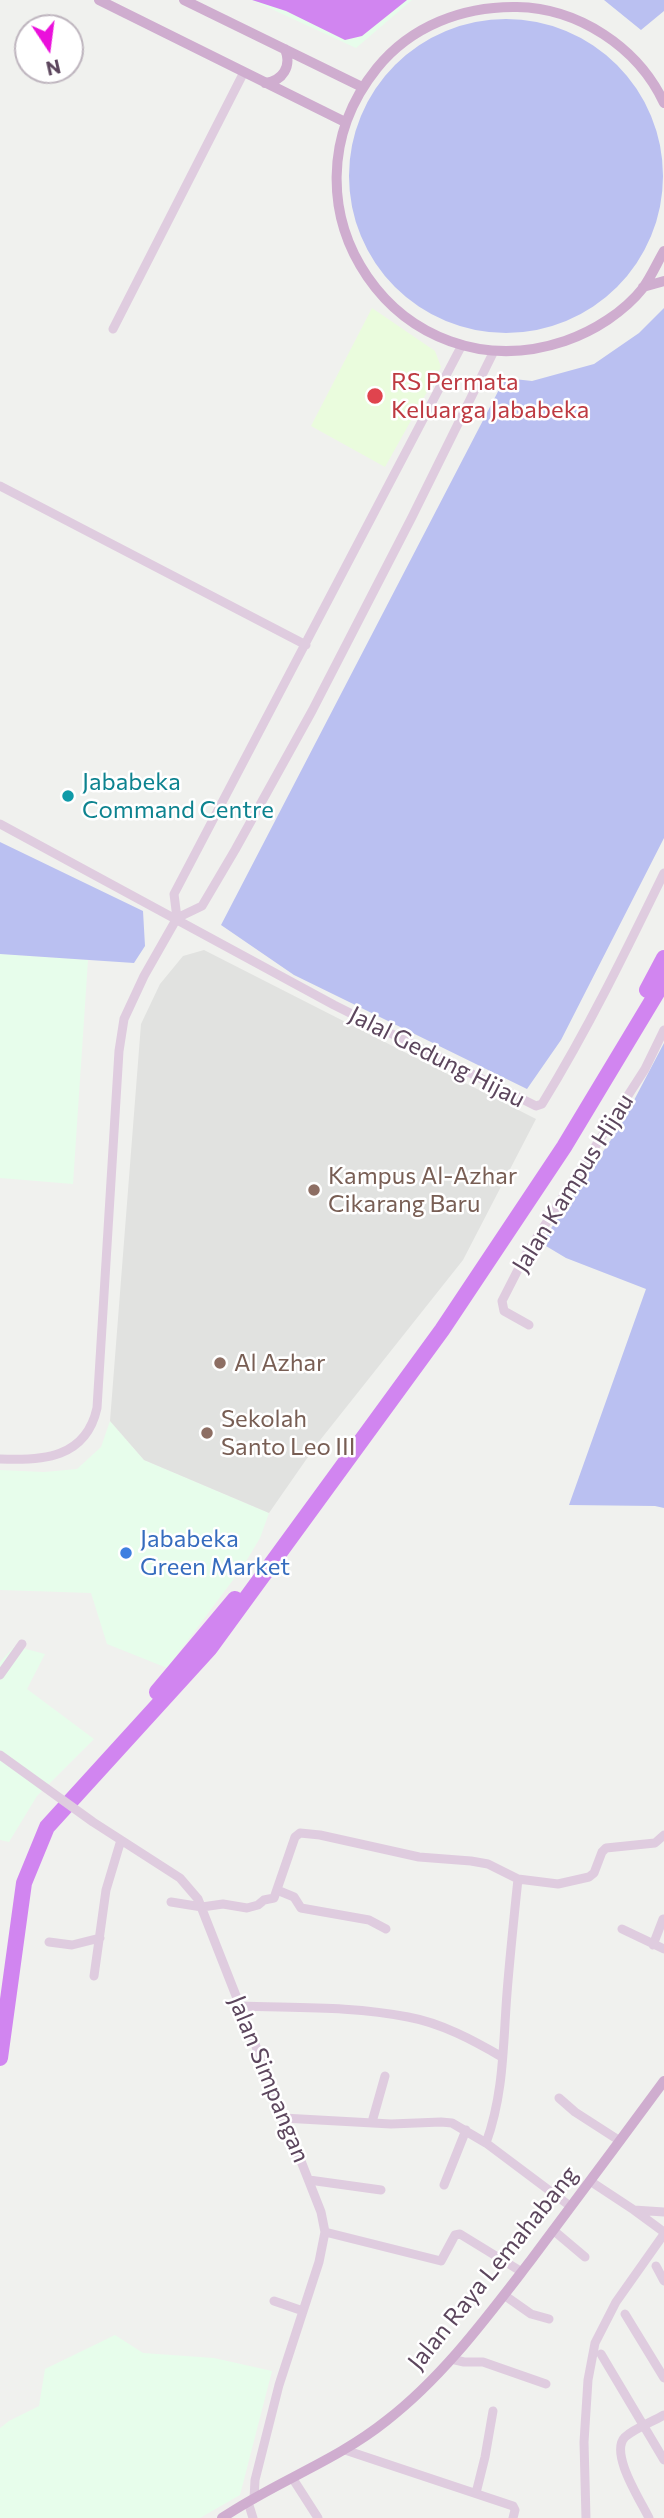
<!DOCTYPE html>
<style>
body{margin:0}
#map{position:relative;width:664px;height:2518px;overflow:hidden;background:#f0f1ee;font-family:Commissioner,sans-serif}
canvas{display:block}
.north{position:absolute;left:14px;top:14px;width:70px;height:70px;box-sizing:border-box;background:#fff;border:2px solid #beb5be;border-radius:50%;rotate:167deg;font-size:19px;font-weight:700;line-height:28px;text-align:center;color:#5c465d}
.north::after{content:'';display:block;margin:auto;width:24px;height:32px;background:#ea10db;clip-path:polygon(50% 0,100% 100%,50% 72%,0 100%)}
</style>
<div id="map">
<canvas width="664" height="2518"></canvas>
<div class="north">N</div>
</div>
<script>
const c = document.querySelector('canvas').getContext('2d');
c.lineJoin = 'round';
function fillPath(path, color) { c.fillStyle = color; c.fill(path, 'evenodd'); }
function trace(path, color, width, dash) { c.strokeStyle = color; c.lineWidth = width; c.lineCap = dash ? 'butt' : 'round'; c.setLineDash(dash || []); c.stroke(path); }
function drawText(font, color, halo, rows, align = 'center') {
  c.font = font + ' Commissioner,sans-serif'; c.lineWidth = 5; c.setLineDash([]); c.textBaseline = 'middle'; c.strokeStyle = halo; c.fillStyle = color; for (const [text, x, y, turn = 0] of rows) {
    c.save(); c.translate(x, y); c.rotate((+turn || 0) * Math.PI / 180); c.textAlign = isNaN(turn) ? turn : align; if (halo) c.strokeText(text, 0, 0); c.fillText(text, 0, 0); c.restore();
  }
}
const commercial = new Path2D(`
 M 252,0 L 412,0 L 356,48 Z
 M 0,954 L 88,960 L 73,1184 L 0,1178 Z
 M 110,1421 L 144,1460 L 269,1513 L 260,1538 L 242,1568 L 167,1668 L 107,1644 L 91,1593 L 0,1590 L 0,1470 L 44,1472 L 77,1469 L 101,1447 Z
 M 15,1646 L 45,1654 L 27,1689 L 94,1739 L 37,1796 L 9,1842 L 0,1840 L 0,1662 Z
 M 115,2335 L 143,2353 L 214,2358 L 272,2371 L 240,2495 L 200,2518 L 0,2518 L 0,2428 L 9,2421 L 39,2406 L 45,2369 Z`);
const education = new Path2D(`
 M 204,950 L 536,1119 L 463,1260 L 317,1444 L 269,1513 L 144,1460 L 110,1421 L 141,1024 L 160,984 L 183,956 Z`);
const medical = new Path2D(`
 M 372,308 L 435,351 L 441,367 L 385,467 L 311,426 Z`);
const green = new Path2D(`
 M 604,0 L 664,0 L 664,11 L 641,30 Z
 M349 176a157 157 0 1 1 314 0a157 157 0 1 1-314 0Z
 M 664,308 L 664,838 L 561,1040 L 527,1089 L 294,975 L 221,925 L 505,378 L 532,381 L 594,364 L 639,333 Z
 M 0,842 L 143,911 L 145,946 L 134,963 L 0,954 Z
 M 664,1043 L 664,1508 L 655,1506 L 569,1505 L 646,1289 L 566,1258 L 541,1243 L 621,1125 Z`);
const water = new Path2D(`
 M 252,0 L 407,0 L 362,36 L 345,40 L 286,11 Z`);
const river = new Path2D(`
 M 647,990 L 664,958
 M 157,1692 L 235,1599
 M 0,2058 L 24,1883 L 47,1827 L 210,1648 L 442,1330 L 564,1147 L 664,981`);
const minor = new Path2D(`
 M 113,329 L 244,72
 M 0,486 L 306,645
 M 0,824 L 334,1005 L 536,1106 L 542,1104 C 588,1029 626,951 664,873
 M 177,918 L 174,894 L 462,345
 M 529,1325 L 504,1311 L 502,1301 L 525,1256 L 645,1069 L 664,1030
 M 0,1459 C 43,1461 86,1458 97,1408 L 119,1051 L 124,1019 L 144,976 L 177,918 L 202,906 L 235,850 L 312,711 L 412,517 L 494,351
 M 0,1675 L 22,1644
 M 0,1755 L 93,1822 L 180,1878 L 198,1899 L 321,2212 L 325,2232 L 319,2262 L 279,2385 L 255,2480 L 254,2499
 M 277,1890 L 294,1897 L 301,1908 L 369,1920 L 386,1929
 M 171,1902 L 202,1907 L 223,1904 L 247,1908 L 258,1905 L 264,1900 L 274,1898 L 295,1837 L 300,1833 L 320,1835 L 419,1857 L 471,1861 L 488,1864 L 518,1879 L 558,1884 L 589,1877 L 594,1873 L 602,1852 L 606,1848 L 655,1843 L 664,1835
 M 622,1929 L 664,1949
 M 49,1942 L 72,1945 L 100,1938
 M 653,1945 L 663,1919
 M 94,1976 L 106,1890 L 121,1840
 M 240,2006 C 295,2008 354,2006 408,2017 C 441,2023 473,2040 502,2057
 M 559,2098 L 575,2112 L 620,2141
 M 283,2118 L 391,2124 L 441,2122 L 452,2123 L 486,2143 L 570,2206
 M 372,2122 L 385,2076
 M 486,2143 C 504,2094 503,2044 507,1993 C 510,1955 514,1917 518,1879
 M 309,2180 L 381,2190
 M 590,2181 L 634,2210
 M 444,2185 L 466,2130
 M 664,2212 L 634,2210 L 664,2232
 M 553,2230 L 585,2257
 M 325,2232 L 441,2261 L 455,2235 L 460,2234 L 522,2272
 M 656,2266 L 664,2281
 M 504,2295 L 531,2314 L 549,2319
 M 274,2301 L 303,2311
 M 625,2314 L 664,2378
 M 601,2354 L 664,2460
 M 451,2359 L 464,2362 L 483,2362 L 546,2384
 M 345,2450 L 513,2506 L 515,2510 L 513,2518
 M 293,2479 L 318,2518
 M 476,2493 L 485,2457 L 493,2411
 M 248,2502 L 253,2518
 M 586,2518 L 584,2442 L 588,2380 L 595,2343 L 616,2302 L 664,2234
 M 649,2518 C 641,2501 609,2453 625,2437 C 635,2428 652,2422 664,2415`);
const major = new Path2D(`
 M 99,0 L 345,122
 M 184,0 L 362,87
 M 265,83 C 283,81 292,66 285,49
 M 664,103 C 638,47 578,8 517,7 C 463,6 411,26 377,68 C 267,205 399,397 565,341 C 594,331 624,312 643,288 C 651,277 657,263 664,251
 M 643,287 L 664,281
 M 222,2518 C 275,2482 336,2461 386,2421 C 443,2377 487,2317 531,2260 C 576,2200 620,2141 664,2081`);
const markers = [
 [375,396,9,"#e0444e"],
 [68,796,7,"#0f9aa8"],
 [314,1190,7,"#8d6e63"],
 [220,1363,7,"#8d6e63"],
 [207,1433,7,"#8d6e63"],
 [126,1553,7,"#3f7fe0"]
];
const healthNames = [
 ["RS Permata",391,382],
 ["Keluarga Jababeka",391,410]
];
const cultureNames = [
 ["Jababeka",82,782],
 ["Command Centre",82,810]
];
const streetNames = [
 ["Jalal Gedung Hijau",437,1057,27],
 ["Jalan Kampus Hijau",573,1183,-58],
 ["Jalan Simpangan",269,2079,68],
 ["Jalan Raya Lemahabang",493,2268,-51]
];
const educationNames = [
 ["Kampus Al-Azhar",328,1176],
 ["Cikarang Baru",328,1204],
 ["Al Azhar",234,1363],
 ["Sekolah",221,1419],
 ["Santo Leo III",221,1447]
];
const shopNames = [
 ["Jababeka",140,1539],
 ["Green Market",140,1567]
];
fillPath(commercial, '#e7fdeb');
fillPath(education, '#e1e2e0');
fillPath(medical, '#eafcdd');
fillPath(green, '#bac0f1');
fillPath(water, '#d185f0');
trace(river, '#d185f0', 16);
trace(minor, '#dfccdf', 9);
trace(major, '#cfadcf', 10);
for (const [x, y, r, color] of markers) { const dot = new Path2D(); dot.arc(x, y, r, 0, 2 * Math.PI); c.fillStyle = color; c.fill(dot); trace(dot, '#fff', 2.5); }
drawText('24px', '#be3a42', '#fff', healthNames, 'left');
drawText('24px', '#0d838f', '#fff', cultureNames, 'left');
drawText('24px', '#5c465d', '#fff', streetNames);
drawText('24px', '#785e54', '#fff', educationNames, 'left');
drawText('24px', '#366cbe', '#fff', shopNames, 'left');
</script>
